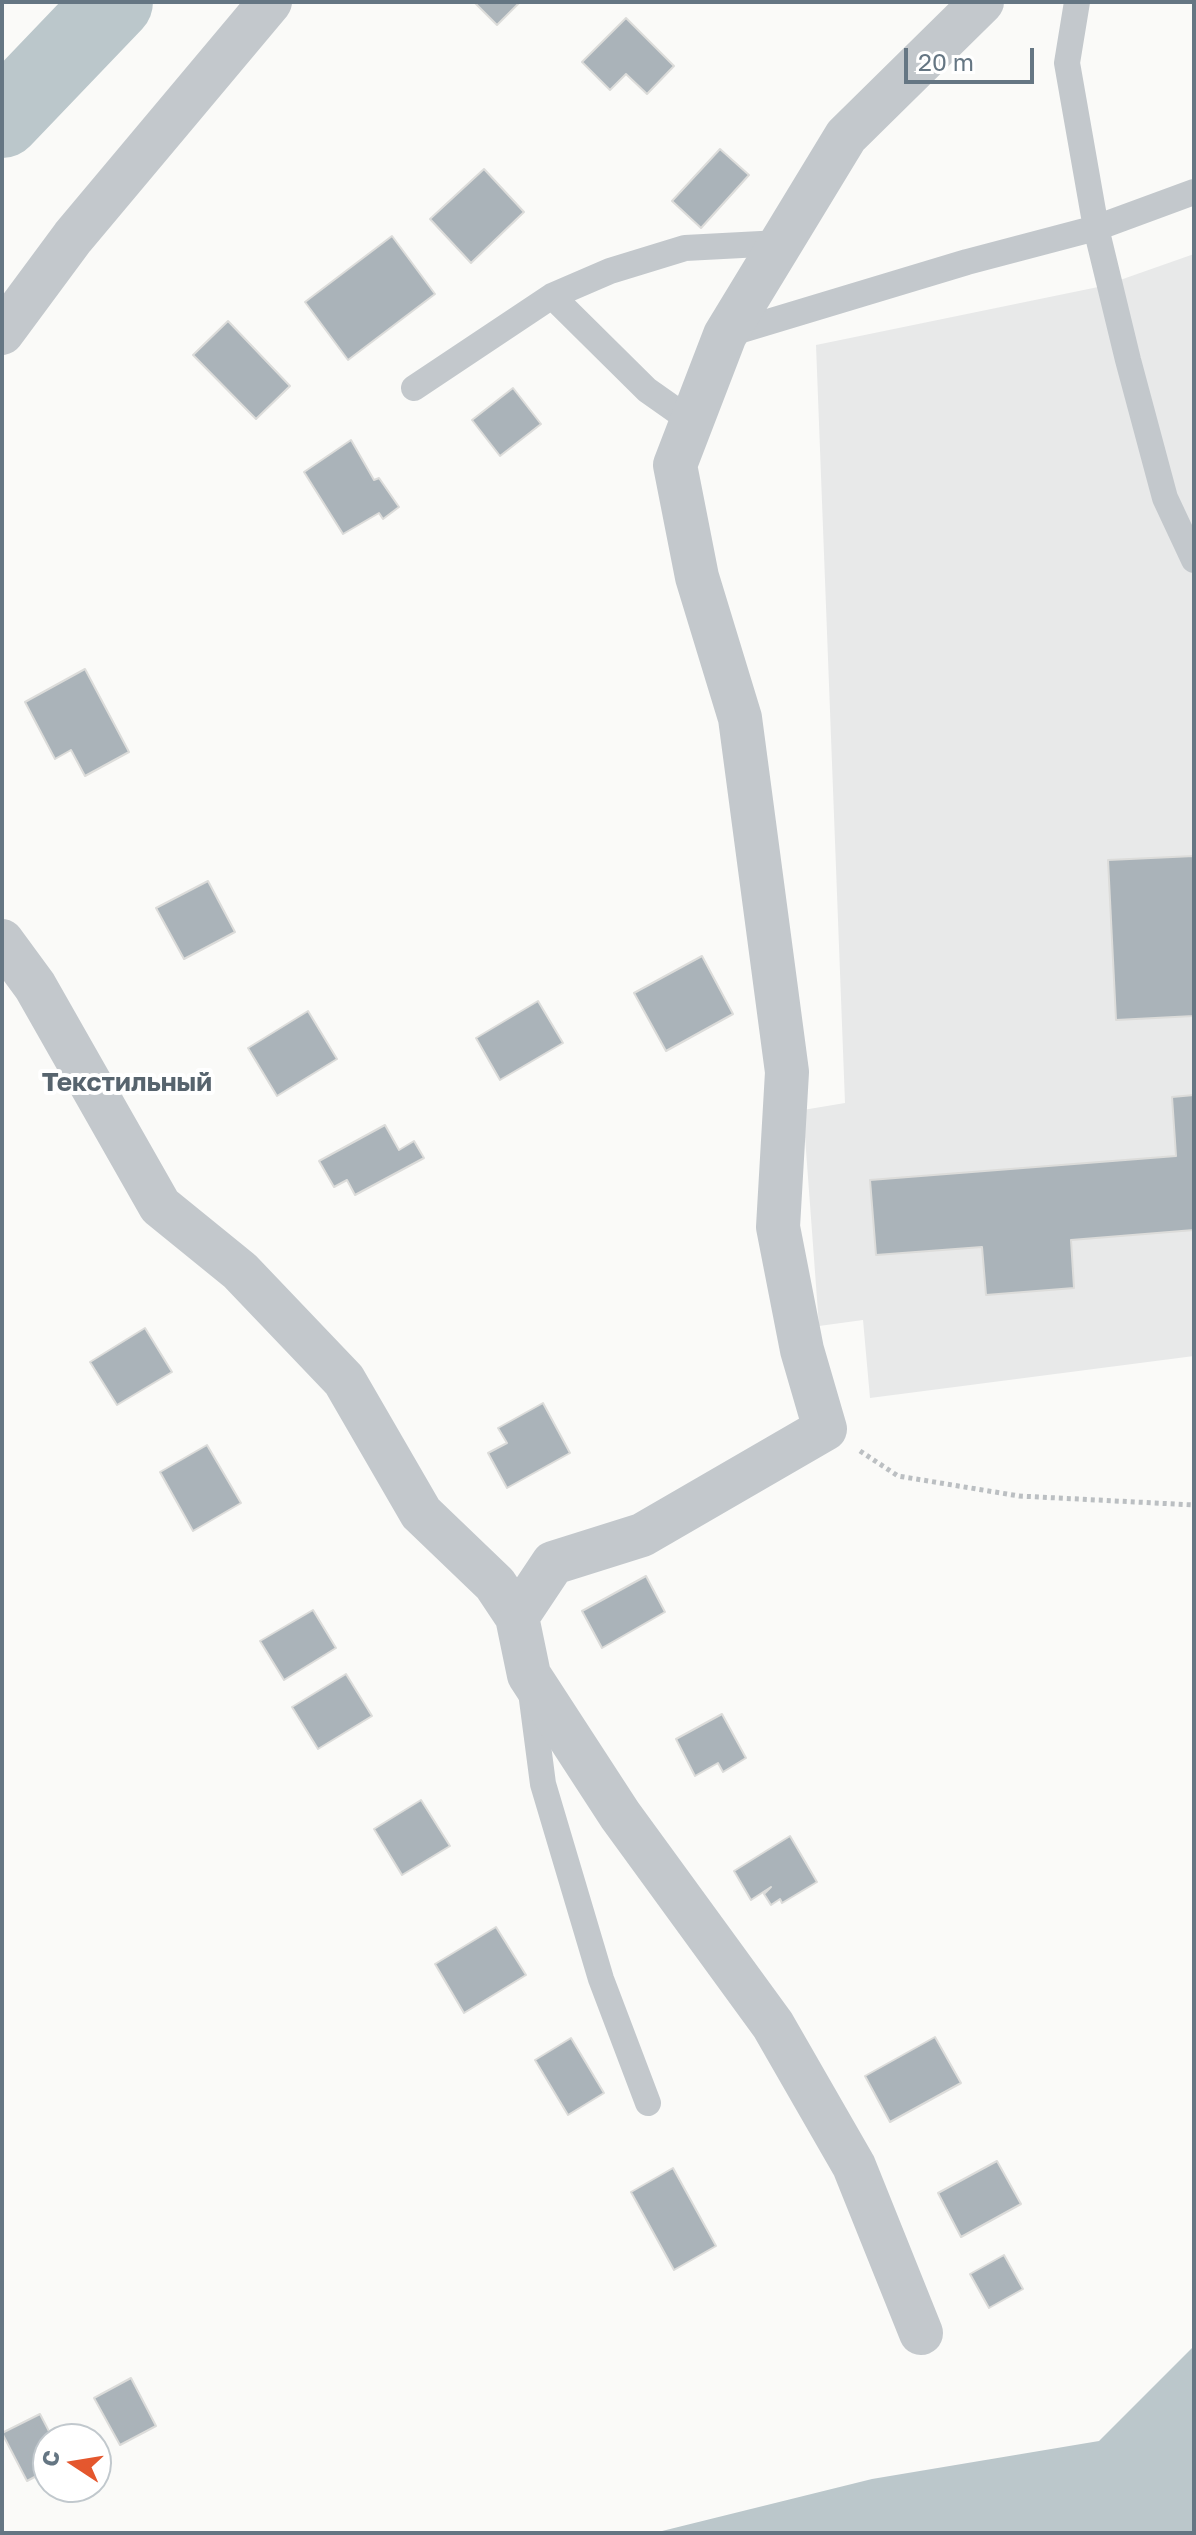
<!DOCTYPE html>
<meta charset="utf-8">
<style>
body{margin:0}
#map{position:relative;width:1196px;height:2535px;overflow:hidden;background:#fafaf8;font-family:"Golos Text",sans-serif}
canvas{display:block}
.frame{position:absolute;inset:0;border:4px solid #657683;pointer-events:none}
.north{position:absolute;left:32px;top:2423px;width:80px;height:80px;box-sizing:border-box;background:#fff;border:2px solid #c1c8cd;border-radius:50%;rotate:282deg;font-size:22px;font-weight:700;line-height:32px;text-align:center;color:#657683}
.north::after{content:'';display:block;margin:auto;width:28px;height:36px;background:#e4572e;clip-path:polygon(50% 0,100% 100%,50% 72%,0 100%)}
.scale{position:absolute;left:904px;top:48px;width:130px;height:36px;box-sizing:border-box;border:4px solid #657683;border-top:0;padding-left:10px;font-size:24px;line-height:28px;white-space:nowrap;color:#657683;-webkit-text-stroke:6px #fff;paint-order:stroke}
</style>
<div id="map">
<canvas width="1196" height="2535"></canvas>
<div class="frame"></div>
<div class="north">С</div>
<div class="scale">20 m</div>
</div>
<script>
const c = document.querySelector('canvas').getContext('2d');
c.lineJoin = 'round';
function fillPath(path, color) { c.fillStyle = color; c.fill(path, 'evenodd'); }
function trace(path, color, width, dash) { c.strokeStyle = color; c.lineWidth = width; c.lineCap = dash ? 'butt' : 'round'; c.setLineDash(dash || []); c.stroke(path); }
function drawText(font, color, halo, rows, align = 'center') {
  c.font = font + ' "Golos Text",sans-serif'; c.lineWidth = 8; c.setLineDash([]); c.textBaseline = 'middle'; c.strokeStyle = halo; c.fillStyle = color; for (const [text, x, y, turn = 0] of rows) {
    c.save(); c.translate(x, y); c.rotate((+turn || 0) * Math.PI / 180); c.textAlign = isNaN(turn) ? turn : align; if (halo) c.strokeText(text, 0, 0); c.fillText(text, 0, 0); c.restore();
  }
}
const built = new Path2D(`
 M 1194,254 L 1194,1356 L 870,1398 L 863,1320 L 819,1326 L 803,1110 L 845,1103 L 816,345 L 1103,286 Z`);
const water = new Path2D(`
 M 1194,2346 L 1194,2533 L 654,2533 L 872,2479 L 1099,2441 Z`);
const river = new Path2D(`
 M 2,119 L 114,2`);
const building = new Path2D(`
 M 474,2 L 520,2 L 497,25 Z
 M 626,18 L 674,66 L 647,94 L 626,74 L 610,90 L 582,62 Z
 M 720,149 L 749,175 L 701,228 L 672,201 Z
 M 484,169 L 524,212 L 471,263 L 430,219 Z
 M 392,236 L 435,294 L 348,360 L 305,302 Z
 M 228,321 L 290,386 L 256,419 L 193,355 Z
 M 513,388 L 541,424 L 500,456 L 472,420 Z
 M 351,440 L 374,480 L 379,478 L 399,507 L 383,519 L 379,513 L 343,534 L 304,472 Z
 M 85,669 L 129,752 L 85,776 L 71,750 L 55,759 L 25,702 Z
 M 1194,856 L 1194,1016 L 1116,1020 L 1108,860 Z
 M 208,881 L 235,932 L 184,959 L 156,908 Z
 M 702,956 L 733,1014 L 666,1051 L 634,993 Z
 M 538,1001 L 563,1043 L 500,1080 L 476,1038 Z
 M 308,1011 L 337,1059 L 277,1096 L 248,1048 Z
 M 1194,1095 L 1194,1230 L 1071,1240 L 1074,1288 L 986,1295 L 982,1247 L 876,1255 L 870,1180 L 1176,1156 L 1172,1097 Z
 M 385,1125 L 399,1150 L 414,1141 L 424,1158 L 355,1195 L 347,1180 L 334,1187 L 319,1161 Z
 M 145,1328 L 172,1372 L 117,1405 L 90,1362 Z
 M 543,1403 L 570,1453 L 507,1488 L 488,1453 L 507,1443 L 498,1428 Z
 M 207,1445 L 241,1503 L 193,1531 L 160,1472 Z
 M 646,1576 L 665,1612 L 602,1648 L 582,1611 Z
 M 313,1610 L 336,1648 L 284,1680 L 260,1641 Z
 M 346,1674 L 372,1716 L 318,1749 L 292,1707 Z
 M 722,1714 L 746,1758 L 723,1772 L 718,1763 L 695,1776 L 676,1739 Z
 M 421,1800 L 450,1846 L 402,1875 L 374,1829 Z
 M 790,1836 L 817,1882 L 782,1903 L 780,1899 L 771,1905 L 764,1894 L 771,1887 L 751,1900 L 734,1871 Z
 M 496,1927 L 526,1975 L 464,2013 L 435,1964 Z
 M 935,2037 L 961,2083 L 890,2122 L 865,2076 Z
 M 571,2038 L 604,2093 L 568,2115 L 535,2060 Z
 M 997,2161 L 1021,2204 L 961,2237 L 938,2193 Z
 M 673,2168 L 716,2246 L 674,2270 L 631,2192 Z
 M 1004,2255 L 1023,2289 L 989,2308 L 970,2274 Z
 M 131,2378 L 156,2426 L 120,2445 L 94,2398 Z
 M 40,2414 L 53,2439 L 48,2439 L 48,2470 L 27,2481 L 2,2433 Z`);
const path = new Path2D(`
 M 860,1451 L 898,1476 L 1019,1496 L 1194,1505`);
const lane = new Path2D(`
 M 1077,2 L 1067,63 L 1096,228 L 1128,360 L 1165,498 L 1194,560
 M 552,296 L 647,390 L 691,421
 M 725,335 L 967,262 L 1096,228 L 1194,192
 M 414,388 L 552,296 L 610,271 L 685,248 L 780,243
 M 531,1692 L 543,1784 L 601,1979 L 648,2103`);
const street = new Path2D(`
 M 2,333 L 73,237 L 270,2
 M 2,941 L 35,986 L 160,1206 L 240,1271 L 344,1380 L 421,1513 L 495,1584 L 517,1617 L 553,1563 L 642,1535 L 825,1429 L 802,1350 L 778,1227 L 787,1072 L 740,718 L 697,577 L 675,465 L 725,335 L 846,136 L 982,2
 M 517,1617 L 529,1675 L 620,1815 L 773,2025 L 854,2166 L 921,2333`);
const neighbourhoodNames = [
 ["Текстильный",127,1083]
];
fillPath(built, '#e8e9e9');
fillPath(water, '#bbc7cb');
trace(river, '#bbc7cb', 78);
fillPath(building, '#aab3b9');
trace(building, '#dcdcda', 2);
trace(path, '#bbbfc2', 5, [4, 4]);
trace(lane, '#c3c8cc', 26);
trace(street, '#c3c8cc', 44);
drawText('bold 26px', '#57646e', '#fff', neighbourhoodNames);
</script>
